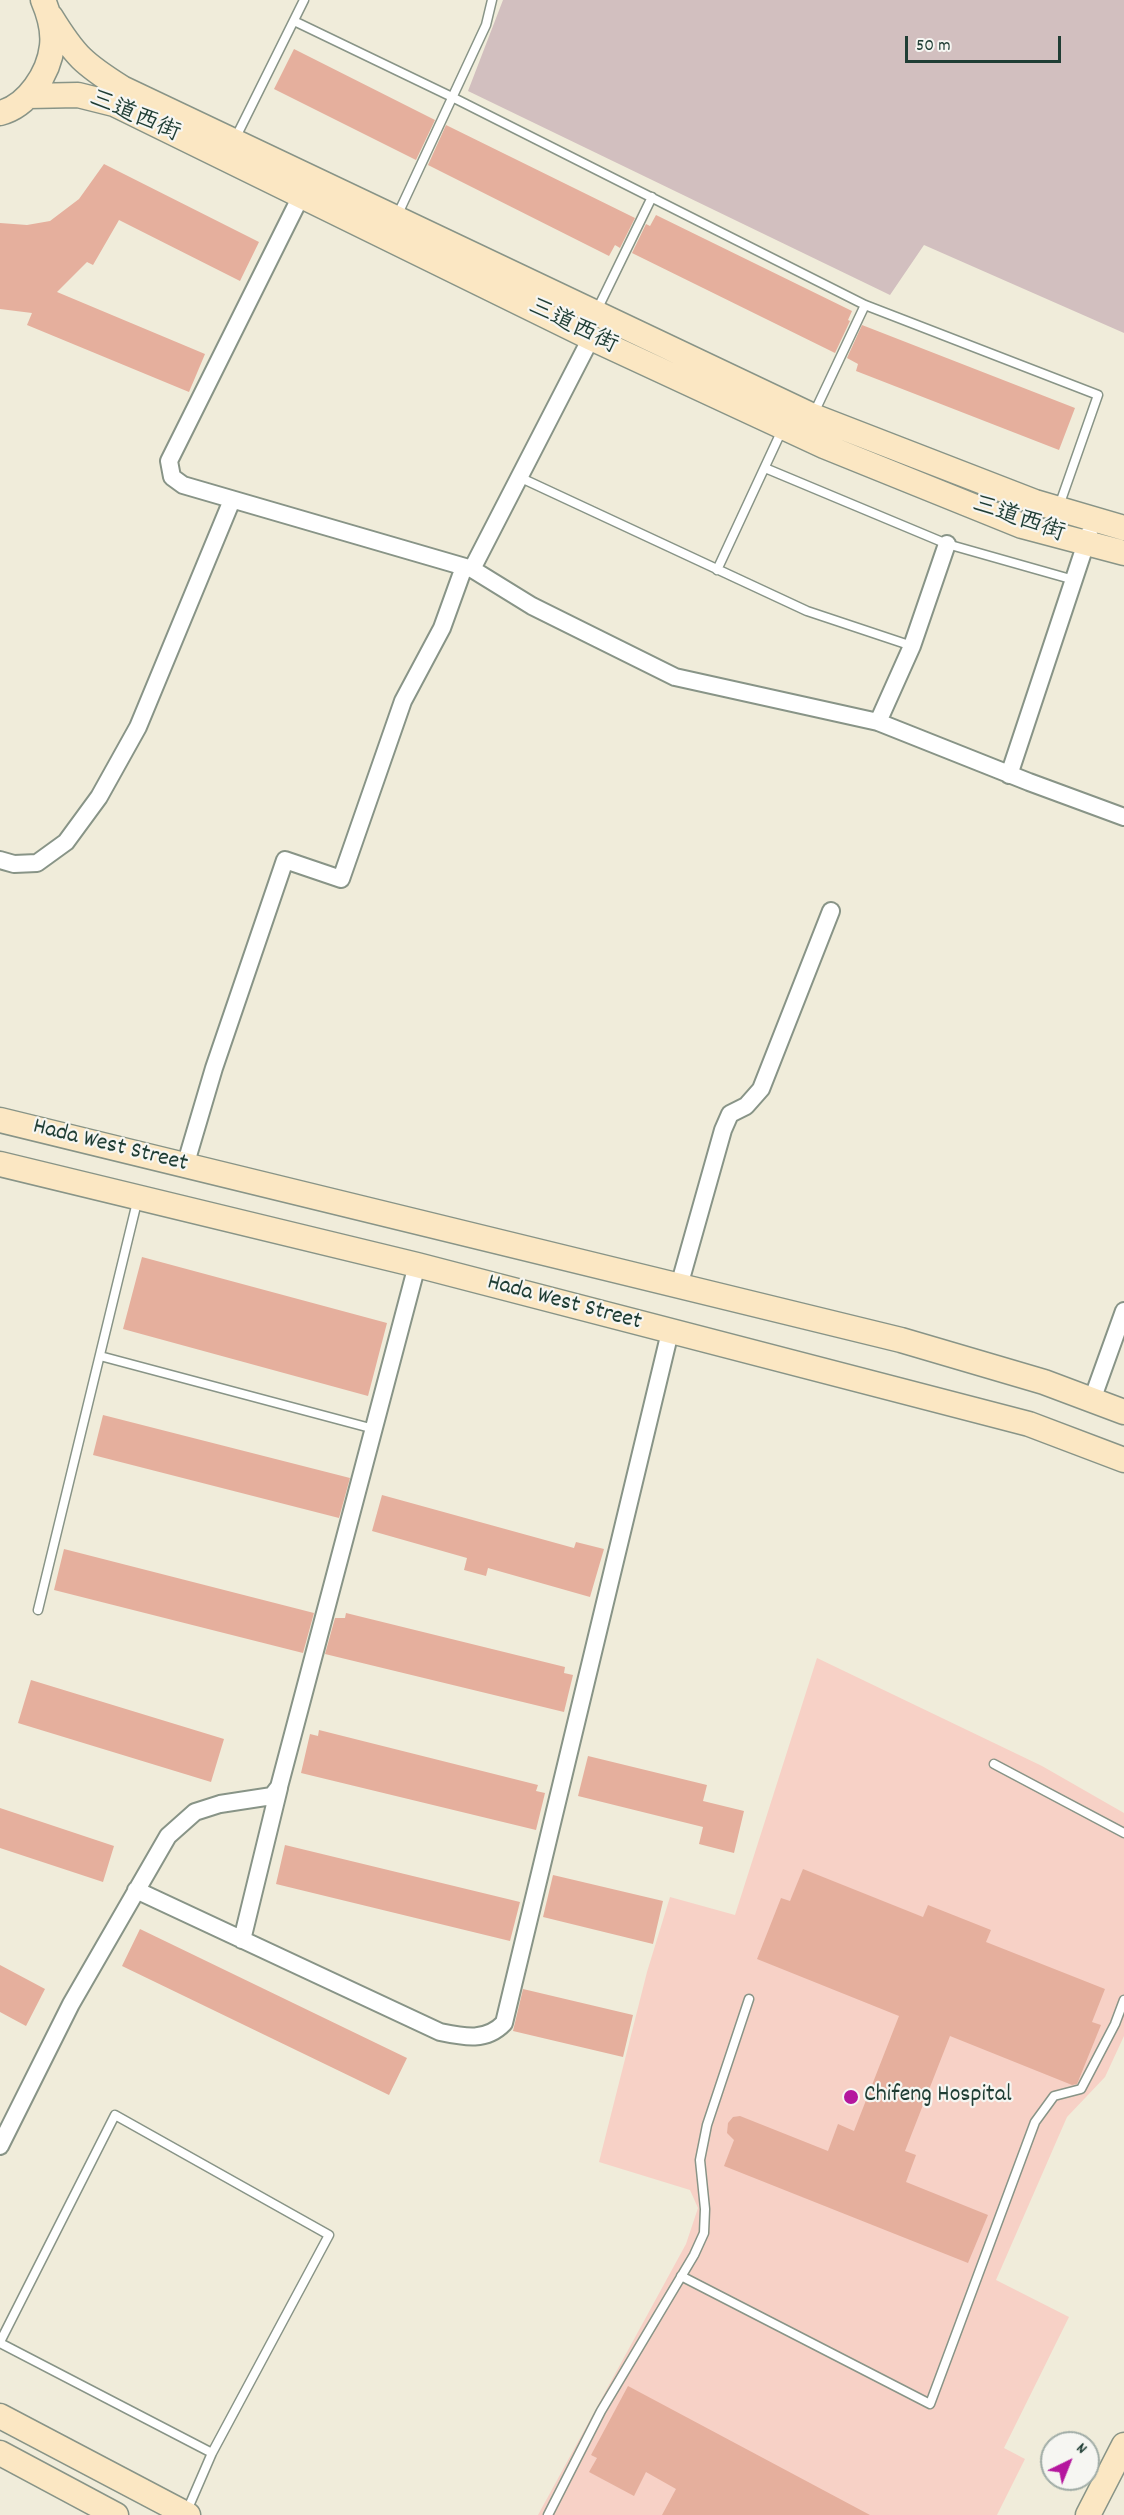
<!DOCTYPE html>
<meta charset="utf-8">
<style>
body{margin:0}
#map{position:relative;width:1124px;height:2515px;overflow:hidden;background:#f0ecda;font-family:Dekko,sans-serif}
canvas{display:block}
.north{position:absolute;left:1040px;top:2431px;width:60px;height:60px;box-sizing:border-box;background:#f6f6f2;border:2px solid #a0aca6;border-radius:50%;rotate:43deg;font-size:16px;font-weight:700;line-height:24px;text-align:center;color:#1f3d34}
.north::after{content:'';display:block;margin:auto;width:21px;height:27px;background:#b5179e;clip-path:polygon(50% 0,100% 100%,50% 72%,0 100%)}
.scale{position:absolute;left:905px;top:36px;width:156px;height:27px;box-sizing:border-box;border:3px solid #1f3d34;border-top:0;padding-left:8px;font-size:18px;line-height:21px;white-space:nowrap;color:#1f3d34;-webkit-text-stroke:4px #f6f6f2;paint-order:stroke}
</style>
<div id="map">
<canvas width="1124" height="2515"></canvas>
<div class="north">N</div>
<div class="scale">50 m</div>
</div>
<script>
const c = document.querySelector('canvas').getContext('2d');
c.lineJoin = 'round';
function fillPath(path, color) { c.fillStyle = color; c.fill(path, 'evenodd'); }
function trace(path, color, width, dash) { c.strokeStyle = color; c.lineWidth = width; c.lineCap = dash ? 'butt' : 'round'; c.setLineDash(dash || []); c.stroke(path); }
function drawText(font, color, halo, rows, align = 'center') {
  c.font = font + ' Dekko,"LXGW WenKai TC",sans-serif'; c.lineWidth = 4.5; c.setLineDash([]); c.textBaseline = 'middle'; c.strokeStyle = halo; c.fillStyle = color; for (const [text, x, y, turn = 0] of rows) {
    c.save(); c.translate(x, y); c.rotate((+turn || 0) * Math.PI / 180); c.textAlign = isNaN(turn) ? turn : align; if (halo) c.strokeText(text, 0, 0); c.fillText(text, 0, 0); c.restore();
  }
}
const built = new Path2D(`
 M 817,1658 L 1042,1766 L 1124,1813 L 1124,2036 L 1105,2077 L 1067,2117 L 996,2280 L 1069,2317 L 1004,2448 L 1025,2459 L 997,2515 L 538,2515 L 686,2244 L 698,2208 L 690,2190 L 599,2162 L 647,1972 L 670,1897 L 735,1915 Z`);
const industrial = new Path2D(`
 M 503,0 L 1124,0 L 1124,333 L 924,245 L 890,295 L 468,91 Z`);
const building = new Path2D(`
 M 294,49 L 435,120 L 416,160 L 274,89 Z
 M 446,125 L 635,218 L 620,248 L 615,245 L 609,256 L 428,165 Z
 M 104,164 L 259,242 L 240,281 L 119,220 L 93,265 L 87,262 L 57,292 L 205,354 L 189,392 L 27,325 L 32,313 L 0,309 L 0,223 L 27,225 L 50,221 L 79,199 Z
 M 656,215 L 852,311 L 848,320 L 850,321 L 835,353 L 632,253 L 646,224 L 650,226 Z
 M 862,325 L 1075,408 L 1059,450 L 856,371 L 858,364 L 847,358 Z
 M 142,1257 L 387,1323 L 368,1396 L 123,1329 Z
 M 103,1415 L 350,1478 L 339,1518 L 93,1455 Z
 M 382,1495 L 574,1548 L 576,1542 L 604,1549 L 590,1597 L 488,1568 L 486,1576 L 464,1570 L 467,1558 L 372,1531 Z
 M 64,1549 L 314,1613 L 303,1653 L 54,1590 Z
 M 346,1613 L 565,1667 L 564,1673 L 573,1675 L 564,1712 L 325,1654 L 335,1618 L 345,1618 Z
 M 31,1680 L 224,1739 L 211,1782 L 18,1723 Z
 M 319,1730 L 538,1785 L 536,1791 L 545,1793 L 536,1830 L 301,1773 L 310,1734 L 318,1736 Z
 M 588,1756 L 707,1785 L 703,1801 L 744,1811 L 734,1853 L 699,1844 L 703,1827 L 578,1796 Z
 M 0,1808 L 114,1846 L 103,1882 L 0,1848 Z
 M 285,1845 L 520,1902 L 510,1941 L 276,1884 Z
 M 803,1869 L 923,1917 L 928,1905 L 991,1930 L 986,1942 L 1105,1989 L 1092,2022 L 1101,2025 L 1077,2084 L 1072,2085 L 950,2036 L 905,2151 L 916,2155 L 906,2182 L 988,2215 L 968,2263 L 724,2166 L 734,2140 L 727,2133 L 728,2123 L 733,2117 L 740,2116 L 828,2151 L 838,2124 L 854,2131 L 899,2016 L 757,1959 L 781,1898 L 790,1901 Z
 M 553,1875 L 663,1901 L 653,1944 L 543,1917 Z
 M 140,1929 L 407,2058 L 389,2095 L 122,1966 Z
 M 0,1965 L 45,1989 L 26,2026 L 0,2012 Z
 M 523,1989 L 633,2015 L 623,2057 L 513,2031 Z
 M 628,2386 L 870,2515 L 662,2515 L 676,2489 L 646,2472 L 634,2496 L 589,2472 L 597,2458 L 591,2455 Z`);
const service = new Path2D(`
 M 294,21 L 452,97 L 865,305 L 1098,395 L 1059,506
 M 235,139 L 304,0
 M 397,216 L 486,25 L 492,0
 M 597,310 L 652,197
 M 814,413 L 865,305
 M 765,468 L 947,544 L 1074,580
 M 519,477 L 807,611 L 912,646
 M 717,570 L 782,430
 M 100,1356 L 374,1429
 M 38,1610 L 138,1198
 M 994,1764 L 1124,1833
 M 681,2276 L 930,2404 L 1035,2122 L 1054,2096 L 1081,2089 L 1115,2024 L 1124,2000
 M 0,2342 L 115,2115 L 329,2235 L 212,2453 L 186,2513
 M 0,2343 L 212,2453
 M 548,2515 L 601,2411 L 694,2255 L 704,2233 L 705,2209 L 700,2160 L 707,2125 L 749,1999`);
const minor = new Path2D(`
 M 301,196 L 169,461 L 172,477 L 183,485 L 472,569 L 532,606 L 675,677 L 878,722 L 1029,782 L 1124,817
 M 472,569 L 591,338
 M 878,722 L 912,646 L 947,544
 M 1009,775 L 1089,534
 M 0,860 L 14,864 L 37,863 L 66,842 L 99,797 L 138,727 L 232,500
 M 185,1166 L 214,1068 L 285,860 L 341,879 L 403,701 L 442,628 L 464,567
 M 679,1286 L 723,1130 L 730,1114 L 746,1106 L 761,1089 L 831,911
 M 1092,1400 L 1124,1311
 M 136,1890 L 440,2032 C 464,2037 486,2042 504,2023 L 670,1332
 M 242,1940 L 279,1788
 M 0,2146 L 71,2004 L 168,1836 L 195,1812 L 220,1804 L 272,1796 L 279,1787 L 417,1265`);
const secondary = new Path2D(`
 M 51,17 C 75,56 84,64 122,88 L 813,416 L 1035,502 L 1124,528
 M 28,96 L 78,95 L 114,104 L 591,338 L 824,446 L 1022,526 L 1124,553
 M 0,113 C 28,106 49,73 52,46 C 54,30 49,14 43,0
 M 0,1120 L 901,1340 L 1044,1382 L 1124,1412
 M 0,1164 L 417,1265 L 1029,1424 L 1124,1460
 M 0,2416 L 188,2515
 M 0,2453 L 116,2515
 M 1088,2515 L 1124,2445`);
const markers = [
 [851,2097,8,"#b5179e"]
];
const streetNames = [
 ["三道西街",134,118,23],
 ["三道西街",572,328,26],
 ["三道西街",1018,521,19],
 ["Hada West Street",110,1147,14],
 ["Hada West Street",564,1304,15]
];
const poiNames = [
 ["Chifeng Hospital",864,2097]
];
fillPath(built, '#f7d1c6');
fillPath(industrial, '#d2bfbf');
fillPath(building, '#e5af9d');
trace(service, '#889487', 11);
trace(minor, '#889487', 20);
trace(secondary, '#889487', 27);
trace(service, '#fff', 8);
trace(minor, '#fff', 16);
trace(secondary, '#fbe7c3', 24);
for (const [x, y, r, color] of markers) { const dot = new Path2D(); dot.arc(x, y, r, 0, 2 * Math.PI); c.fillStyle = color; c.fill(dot); trace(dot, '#f6f6f2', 2); }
drawText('24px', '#1f3d34', '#f6f6f2', streetNames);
drawText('24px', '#1f3d34', '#f6f6f2', poiNames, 'left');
</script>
